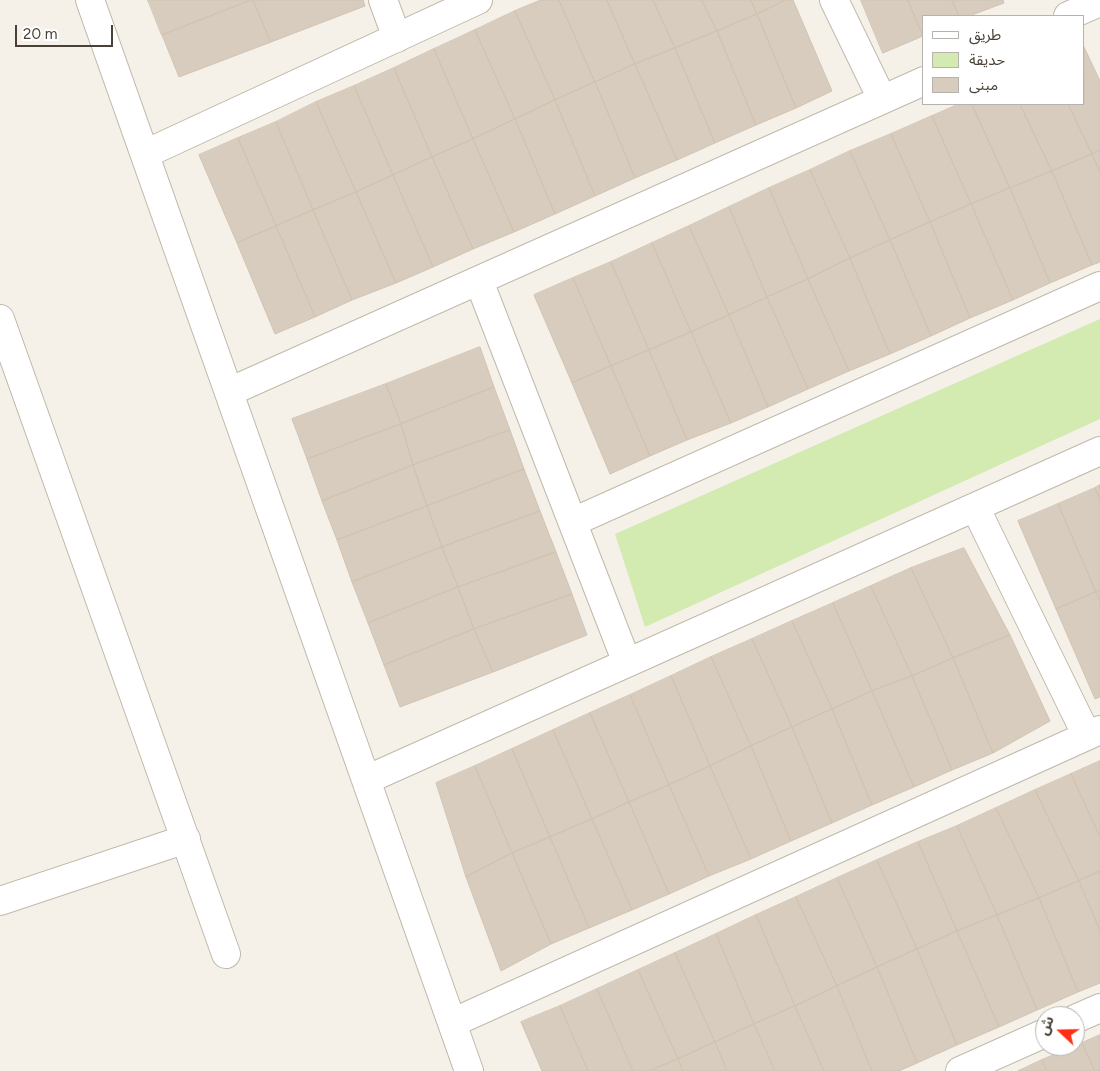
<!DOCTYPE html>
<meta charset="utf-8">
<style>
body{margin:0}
#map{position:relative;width:1100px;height:1071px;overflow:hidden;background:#f5f1e9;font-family:Figtree,"Noto Sans Arabic",sans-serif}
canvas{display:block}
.legend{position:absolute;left:922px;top:15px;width:162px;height:90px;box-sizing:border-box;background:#fff;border:1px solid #b6b3af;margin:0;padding:6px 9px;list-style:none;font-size:15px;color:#494137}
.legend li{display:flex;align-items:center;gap:10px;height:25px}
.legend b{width:25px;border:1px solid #b6b3af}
.north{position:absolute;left:1035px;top:1006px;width:50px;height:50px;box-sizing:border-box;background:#fff;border:1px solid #b6b3af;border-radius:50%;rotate:291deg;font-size:14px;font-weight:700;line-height:20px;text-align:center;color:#494137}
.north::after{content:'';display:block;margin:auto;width:18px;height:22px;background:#fe2e17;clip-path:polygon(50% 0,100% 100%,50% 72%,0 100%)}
.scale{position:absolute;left:15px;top:25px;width:98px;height:22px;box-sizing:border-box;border:2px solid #494137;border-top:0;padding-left:6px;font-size:15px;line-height:18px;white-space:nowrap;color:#494137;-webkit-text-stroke:4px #fff;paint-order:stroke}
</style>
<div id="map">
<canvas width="1100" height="1071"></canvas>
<ul class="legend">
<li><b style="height:6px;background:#fff"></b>طريق</li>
<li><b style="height:14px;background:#d3eab1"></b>حديقة</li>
<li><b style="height:14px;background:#d7ccbe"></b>مبنى</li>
</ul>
<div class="north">ش</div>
<div class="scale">20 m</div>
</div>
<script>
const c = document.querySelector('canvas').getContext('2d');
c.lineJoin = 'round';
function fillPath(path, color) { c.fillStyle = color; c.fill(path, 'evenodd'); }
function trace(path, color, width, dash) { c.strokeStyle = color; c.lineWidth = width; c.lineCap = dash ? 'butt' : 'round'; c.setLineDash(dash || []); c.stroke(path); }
const green = new Path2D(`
 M 1100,319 L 1100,419 L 645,627 L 615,534 Z`);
const building = new Path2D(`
 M 148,0 L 251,0 L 162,35 Z
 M 251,0 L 253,0 L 271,42 L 179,77 L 162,35 Z
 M 253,0 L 363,0 L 365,6 L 271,42 Z
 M 541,0 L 559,0 L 595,82 L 555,100 L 515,11 Z
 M 559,0 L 607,0 L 635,64 L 595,82 Z
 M 607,0 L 653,0 L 675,48 L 635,64 Z
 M 653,0 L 702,0 L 717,31 L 675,48 Z
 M 702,0 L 751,0 L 757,14 L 717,31 Z
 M 751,0 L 786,0 L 757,14 Z
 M 786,0 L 793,0 L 832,91 L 796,108 L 757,14 Z
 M 861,0 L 908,0 L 923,36 L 883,53 Z
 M 908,0 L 952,0 L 959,16 L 924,16 L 923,36 Z
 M 952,0 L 1003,0 L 1004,3 L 969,16 L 959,16 Z
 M 515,11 L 555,100 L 515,119 L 475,30 Z
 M 757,14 L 796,108 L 756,125 L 717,31 Z
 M 475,30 L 515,119 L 473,139 L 434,49 Z
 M 717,31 L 756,125 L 715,143 L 675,48 Z
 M 1084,47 L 1100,81 L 1100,150 L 1092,154 L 1068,104 L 1084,104 Z
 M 675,48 L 715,143 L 677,160 L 635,64 Z
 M 434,49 L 473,139 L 432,157 L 394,68 Z
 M 635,64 L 677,160 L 635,178 L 595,82 Z
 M 394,68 L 432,157 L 393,175 L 354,86 Z
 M 595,82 L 635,178 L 595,196 L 555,100 Z
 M 354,86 L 393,175 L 356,192 L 316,102 Z
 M 555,100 L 595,196 L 555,214 L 515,119 Z
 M 316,102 L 356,192 L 313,210 L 276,122 Z
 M 959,104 L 972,104 L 1010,188 L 971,204 L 932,116 Z
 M 972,104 L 1020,104 L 1052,171 L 1010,188 Z
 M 1020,104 L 1068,104 L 1092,154 L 1052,171 Z
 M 932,116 L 971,204 L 930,222 L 891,134 Z
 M 515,119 L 555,214 L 514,232 L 473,139 Z
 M 276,122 L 313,210 L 276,226 L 238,138 Z
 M 891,134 L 930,222 L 890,240 L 850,151 Z
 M 238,138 L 276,226 L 237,243 L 199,155 Z
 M 473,139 L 514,232 L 473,249 L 432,157 Z
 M 1100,150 L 1100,172 L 1092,154 Z
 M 850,151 L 890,240 L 850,258 L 810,170 Z
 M 1092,154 L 1100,172 L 1100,262 L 1092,265 L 1052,171 Z
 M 432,157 L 473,249 L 433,267 L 393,175 Z
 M 810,170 L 850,258 L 808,279 L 769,188 Z
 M 1052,171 L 1092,265 L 1050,283 L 1010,188 Z
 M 393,175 L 433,267 L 396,283 L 356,192 Z
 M 769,188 L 808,279 L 767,297 L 729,207 Z
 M 1010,188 L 1050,283 L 1013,300 L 971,204 Z
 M 356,192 L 396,283 L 352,300 L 313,210 Z
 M 971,204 L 1013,300 L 970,318 L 930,222 Z
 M 729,207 L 767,297 L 729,315 L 689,226 Z
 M 313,210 L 352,300 L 315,317 L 276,226 Z
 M 930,222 L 970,318 L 931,336 L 890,240 Z
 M 276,226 L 315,317 L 275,334 L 237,243 Z
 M 689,226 L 729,315 L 691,332 L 652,243 Z
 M 890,240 L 931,336 L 890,354 L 850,258 Z
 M 652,243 L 691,332 L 649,350 L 611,262 Z
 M 850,258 L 890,354 L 849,371 L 808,279 Z
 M 611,262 L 649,350 L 611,366 L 573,278 Z
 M 573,278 L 611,366 L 572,383 L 534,295 Z
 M 808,279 L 849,371 L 808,389 L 767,297 Z
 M 767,297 L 808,389 L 768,407 L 729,315 Z
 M 729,315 L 768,407 L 731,423 L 691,332 Z
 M 691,332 L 731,423 L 687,440 L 649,350 Z
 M 480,347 L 494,387 L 401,424 L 386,384 Z
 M 649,350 L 687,440 L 650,456 L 611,366 Z
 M 611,366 L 650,456 L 610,474 L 572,383 Z
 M 386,384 L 401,424 L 307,459 L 292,419 Z
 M 494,387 L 510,430 L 413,465 L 401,424 Z
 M 401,424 L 413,465 L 322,501 L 307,459 Z
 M 510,430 L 524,469 L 427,506 L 413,465 Z
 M 413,465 L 427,506 L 337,540 L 322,501 Z
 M 524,469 L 540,511 L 442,547 L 427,506 Z
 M 1100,485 L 1100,499 L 1095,488 Z
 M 1095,488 L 1100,499 L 1100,590 L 1096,592 L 1058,504 Z
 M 1058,504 L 1096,592 L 1056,609 L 1018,521 Z
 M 427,506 L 442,547 L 352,582 L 337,540 Z
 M 540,511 L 556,552 L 458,587 L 442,547 Z
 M 442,547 L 458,587 L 368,623 L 352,582 Z
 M 964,548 L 1010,635 L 953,658 L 911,568 Z
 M 556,552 L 572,594 L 474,629 L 458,587 Z
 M 911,568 L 953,658 L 912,676 L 871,586 Z
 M 871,586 L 912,676 L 872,691 L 833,603 Z
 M 458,587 L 474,629 L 384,665 L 368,623 Z
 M 1100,590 L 1100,602 L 1096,592 Z
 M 1096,592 L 1100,602 L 1100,697 L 1095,699 L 1056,609 Z
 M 572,594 L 587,635 L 493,672 L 474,629 Z
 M 833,603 L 872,691 L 832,709 L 792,621 Z
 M 792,621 L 832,709 L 792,727 L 752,639 Z
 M 474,629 L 493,672 L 400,707 L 384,665 Z
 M 1010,635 L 1050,721 L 993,753 L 953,658 Z
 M 752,639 L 792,727 L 751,746 L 711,657 Z
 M 711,657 L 751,746 L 710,766 L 671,676 Z
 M 953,658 L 993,753 L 952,770 L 912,676 Z
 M 671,676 L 710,766 L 669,785 L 630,695 Z
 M 912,676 L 952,770 L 914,787 L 872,691 Z
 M 872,691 L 914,787 L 872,805 L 832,709 Z
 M 630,695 L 669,785 L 629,802 L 590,713 Z
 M 832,709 L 872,805 L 832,823 L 792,727 Z
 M 590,713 L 629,802 L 592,819 L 553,730 Z
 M 792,727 L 832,823 L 791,841 L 751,746 Z
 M 553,730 L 592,819 L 550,837 L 512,749 Z
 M 751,746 L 791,841 L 751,859 L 710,766 Z
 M 512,749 L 550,837 L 512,853 L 475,766 Z
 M 1100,761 L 1100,837 L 1071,774 Z
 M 475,766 L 512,853 L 466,877 L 436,783 Z
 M 710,766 L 751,859 L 709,876 L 669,785 Z
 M 1071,774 L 1100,837 L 1100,871 L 1079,881 L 1035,790 Z
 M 669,785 L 709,876 L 669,894 L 629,802 Z
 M 1035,790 L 1079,881 L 1039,898 L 996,808 Z
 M 629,802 L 669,894 L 632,910 L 592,819 Z
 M 996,808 L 1039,898 L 997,915 L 957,826 Z
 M 592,819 L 632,910 L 589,928 L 550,837 Z
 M 957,826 L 997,915 L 957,931 L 918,842 Z
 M 550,837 L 589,928 L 551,944 L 512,853 Z
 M 918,842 L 957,931 L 917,949 L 877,860 Z
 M 512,853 L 551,944 L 501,971 L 466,877 Z
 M 877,860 L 917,949 L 877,967 L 837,878 Z
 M 1100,871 L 1100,931 L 1079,881 Z
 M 837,878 L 877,967 L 837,986 L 796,897 Z
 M 1079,881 L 1100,931 L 1100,983 L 1078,992 L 1039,898 Z
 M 796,897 L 837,986 L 795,1006 L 756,915 Z
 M 1039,898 L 1078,992 L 1037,1010 L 997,915 Z
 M 756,915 L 795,1006 L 754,1024 L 716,934 Z
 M 997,915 L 1037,1010 L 999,1027 L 957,931 Z
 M 957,931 L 999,1027 L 957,1045 L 917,949 Z
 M 716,934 L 754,1024 L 715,1042 L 675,953 Z
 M 917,949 L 957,1045 L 917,1063 L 877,967 Z
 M 675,953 L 715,1042 L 678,1059 L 638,970 Z
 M 877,967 L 917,1063 L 899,1071 L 872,1071 L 837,986 Z
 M 638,970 L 678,1059 L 649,1071 L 633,1071 L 597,989 Z
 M 837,986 L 872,1071 L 824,1071 L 795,1006 Z
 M 597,989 L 633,1071 L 588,1071 L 560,1006 Z
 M 560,1006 L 588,1071 L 542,1071 L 521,1022 Z
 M 795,1006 L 824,1071 L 775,1071 L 754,1024 Z
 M 754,1024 L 775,1071 L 727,1071 L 715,1042 Z
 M 1100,1035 L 1100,1071 L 1095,1071 L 1082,1043 Z
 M 715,1042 L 727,1071 L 683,1071 L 678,1059 Z
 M 1082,1043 L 1095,1071 L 1047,1071 L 1042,1060 Z
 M 678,1059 L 683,1071 L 649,1071 Z
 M 1042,1060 L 1047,1071 L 1018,1071 Z`);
const minor = new Path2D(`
 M 90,0 L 469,1071
 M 383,0 L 397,38
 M 834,0 L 882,99
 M 1068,16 L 1100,2
 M 145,154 L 478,0
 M 479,281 L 627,663
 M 0,319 L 226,954
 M 229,392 L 924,81
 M 975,507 L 1087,736
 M 573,522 L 1100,286
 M 366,780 L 1100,451
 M 0,901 L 186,839
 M 1075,1019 L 1100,1008
 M 452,1023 L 1100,730
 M 960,1071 L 1045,1033`);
fillPath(green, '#d3eab1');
fillPath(building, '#d7ccbe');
trace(building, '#d2c3b1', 1);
trace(minor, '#c1b8ab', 30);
trace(minor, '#fff', 28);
</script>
